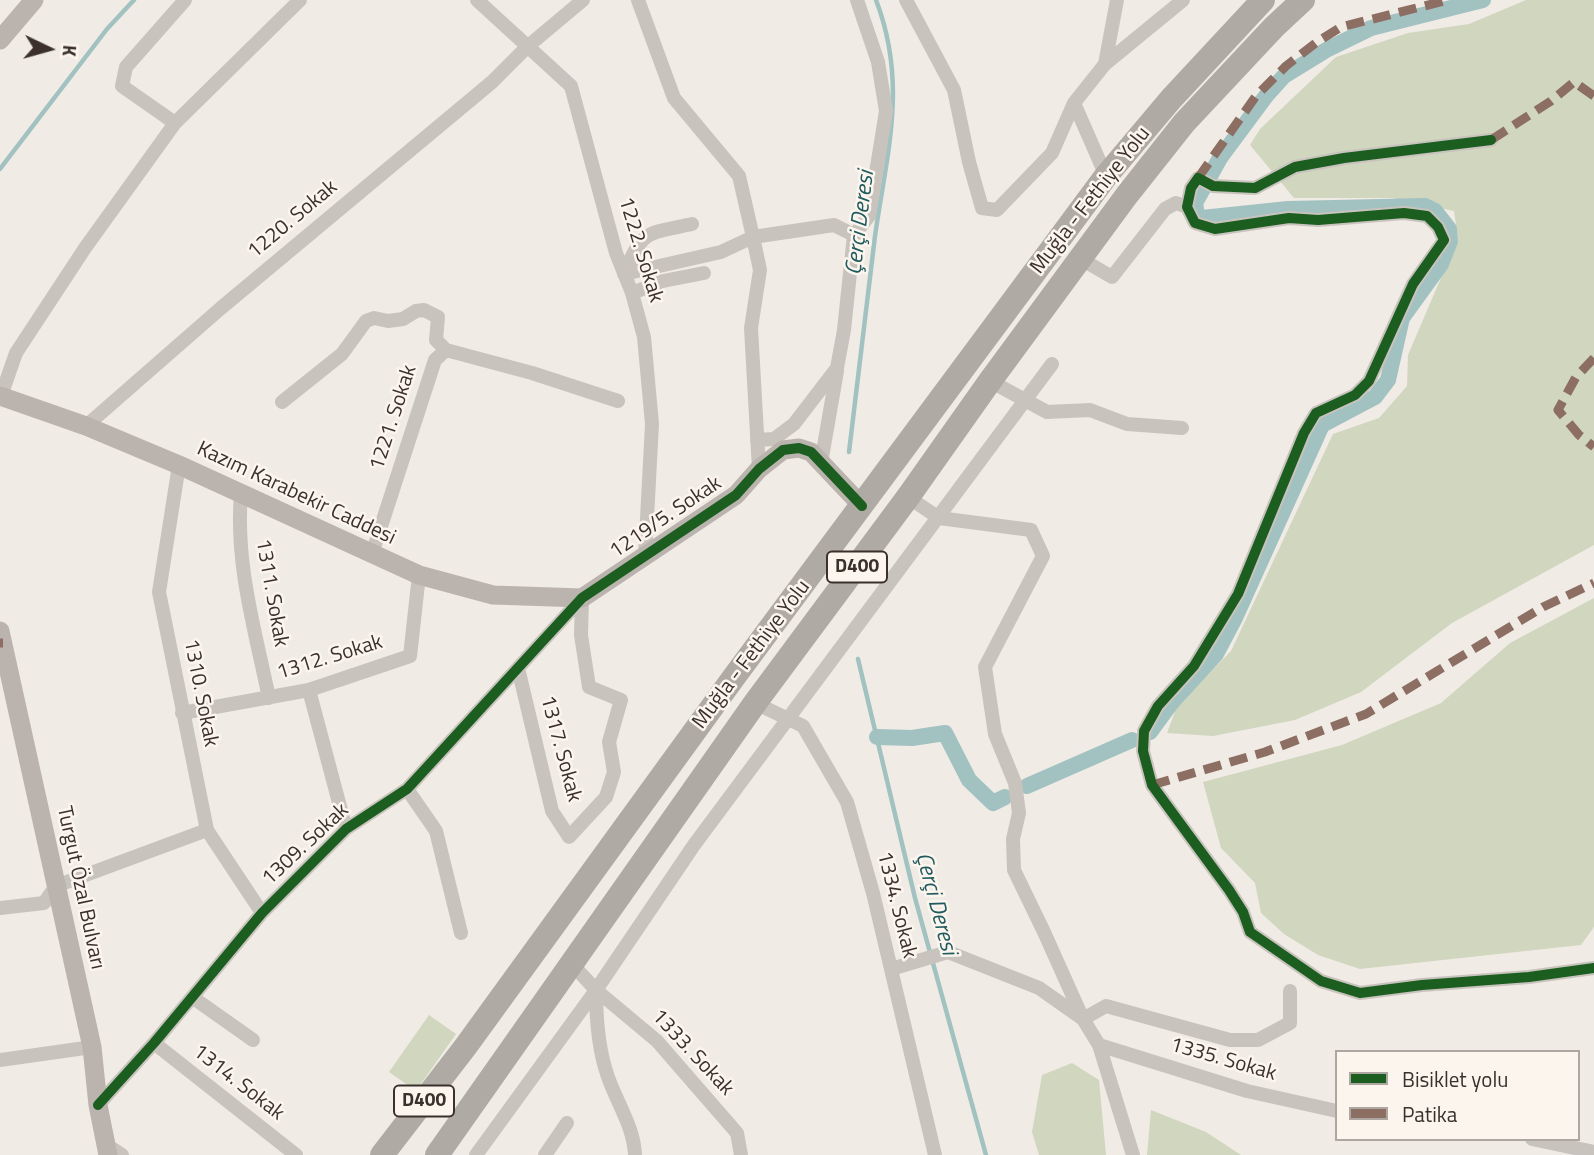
<!DOCTYPE html>
<meta charset="utf-8">
<style>
body{margin:0}
#map{position:relative;width:1594px;height:1155px;overflow:hidden;background:#f0ebe5;font-family:"Titillium Web",sans-serif}
canvas{display:block}
.legend{position:absolute;left:1335px;top:1050px;width:245px;height:91px;box-sizing:border-box;background:#fbf5ee;border:2px solid #aea6a0;margin:0;padding:9px 12px;list-style:none;font-size:21px;color:#3b302b}
.legend li{display:flex;align-items:center;gap:14px;height:35px}
.legend b{width:35px;border:2px solid #aea6a0}
.north{position:absolute;left:14px;top:14px;width:70px;height:70px;-webkit-text-stroke:5px #fbf5ee;paint-order:stroke;rotate:95deg;font-size:19px;font-weight:700;line-height:28px;text-align:center;color:#3b302b}
.north::after{content:'';display:block;margin:auto;width:24px;height:32px;background:#3b302b;clip-path:polygon(50% 0,100% 100%,50% 72%,0 100%)}
</style>
<div id="map">
<canvas width="1594" height="1155"></canvas>
<ul class="legend">
<li><b style="height:9px;background:#1b5e20"></b>Bisiklet yolu</li>
<li><b style="height:9px;background:#8d6e63"></b>Patika</li>
</ul>
<div class="north">K</div>
</div>
<script>
const c = document.querySelector('canvas').getContext('2d');
c.lineJoin = 'round';
function fillPath(path, color) { c.fillStyle = color; c.fill(path, 'evenodd'); }
function trace(path, color, width, dash) { c.strokeStyle = color; c.lineWidth = width; c.lineCap = dash ? 'butt' : 'round'; c.setLineDash(dash || []); c.stroke(path); }
function drawText(font, color, halo, rows, align = 'center') {
  c.font = font + ' "Titillium Web",sans-serif'; c.lineWidth = 5; c.setLineDash([]); c.textBaseline = 'middle'; c.strokeStyle = halo; c.fillStyle = color; for (const [text, x, y, turn = 0] of rows) {
    c.save(); c.translate(x, y); c.rotate((+turn || 0) * Math.PI / 180); c.textAlign = isNaN(turn) ? turn : align; if (halo) c.strokeText(text, 0, 0); c.fillText(text, 0, 0); c.restore();
  }
}
const green = new Path2D(`
 M 1526,0 L 1594,0 L 1594,545 L 1452,623 L 1361,692 L 1295,720 L 1213,736 L 1167,733 L 1177,706 L 1231,651 L 1333,434 L 1379,418 L 1407,386 L 1408,355 L 1458,238 L 1454,211 L 1392,198 L 1294,198 L 1250,145 L 1260,129 L 1336,57 L 1408,33 L 1469,24 Z
 M 1594,598 L 1594,927 L 1581,945 L 1360,969 L 1318,955 L 1284,934 L 1261,913 L 1255,883 L 1221,848 L 1203,782 L 1342,745 L 1441,703 L 1510,643 Z
 M 429,1015 L 456,1034 L 416,1091 L 389,1072 Z
 M 1072,1063 L 1099,1080 L 1106,1155 L 1039,1155 L 1032,1132 L 1042,1075 Z
 M 1151,1110 L 1206,1132 L 1241,1155 L 1147,1155 Z`);
const stream = new Path2D(`
 M 0,169 L 107,29 L 134,0
 M 849,452 C 857,380 866,308 875,236 C 887,151 908,84 876,0
 M 858,659 L 915,898 L 986,1155`);
const canal = new Path2D(`
 M 1150,732 L 1172,702 L 1216,654 L 1235,618 L 1322,425 L 1375,397 L 1388,380 L 1402,318 L 1441,264 L 1450,241 L 1449,229 L 1435,211 L 1425,206 L 1288,209 L 1202,218 L 1197,215 L 1195,203 L 1220,158 L 1266,96 L 1284,76 L 1328,49 L 1371,28 L 1483,0
 M 877,737 L 912,738 L 945,733 L 969,780 L 993,803 L 1005,797
 M 1027,786 L 1132,740`);
const street = new Path2D(`
 M 477,0 L 571,86 L 616,253 L 632,293 L 644,337 L 652,424 L 645,556
 M 638,0 L 674,98 L 739,176 L 753,237 L 834,225 L 854,235
 M 906,0 L 954,90 L 969,162 L 982,208 L 997,210 L 1052,153 L 1074,103 L 1105,64 L 1183,0
 M 1105,64 L 1117,0
 M 1074,103 L 1106,176
 M 175,123 L 122,86 L 126,67 L 185,0
 M 1491,140 L 1344,158 L 1295,167 L 1255,188 L 1213,186 L 1198,178 L 1191,188 L 1187,207 L 1195,223 L 1215,229 L 1289,218 L 1318,220 L 1404,213 L 1427,216 L 1438,227 L 1444,240 L 1413,284 L 1369,381 L 1355,395 L 1316,413 L 1304,433 L 1238,594 L 1194,666 L 1158,706 L 1144,731 L 1143,751 L 1152,785 L 1229,890 L 1243,912 L 1250,932 L 1321,981 L 1360,993 L 1422,985 L 1529,977 L 1594,968
 M 1081,259 L 1112,277 L 1165,209 L 1176,203 L 1187,207
 M 624,274 L 721,252 L 753,237 L 760,270 L 751,328 L 759,469
 M 624,274 C 643,229 646,234 692,224
 M 632,293 L 663,281 L 704,273
 M 990,381 L 1047,412 L 1090,410 L 1127,424 L 1182,428
 M 1,396 L 16,353 L 85,248 L 175,123 L 300,0
 M 282,402 L 342,354 L 366,321 L 374,318 L 388,321 L 403,319 L 416,311 L 424,310 L 438,317 L 436,340 L 446,350
 M 86,426 L 221,308 L 492,82 L 527,47 L 583,0
 M 757,440 L 774,439 L 794,424 L 837,368 L 844,330 L 854,235 L 869,216 L 886,111 L 878,62 L 857,0
 M 821,463 L 837,371
 M 179,465 L 159,592 L 207,830 L 262,913
 M 241,494 C 235,563 255,630 269,698
 M 908,497 L 939,518 L 1031,530 L 1043,556 L 985,667 L 995,734 L 1015,783 L 1019,813 L 1013,839 L 1014,870 L 1044,932 L 1083,1019 L 1106,1006 L 1230,1040 L 1258,1040 L 1290,1023 L 1290,991
 M 372,554 L 435,360 L 446,350 L 532,373 L 618,401
 M 518,668 L 552,811 L 569,837 L 606,797 L 614,772 L 609,742 L 621,700 L 589,687 L 581,635 L 582,598
 M 309,690 L 346,829
 M 755,703 L 803,726 L 847,802 L 873,893 L 935,1155
 M 182,713 L 309,690 L 410,656 L 419,575
 M 407,789 L 436,831 L 461,933
 M 0,908 L 44,903 L 56,886 L 207,830
 M 571,963 L 596,990 C 596,1019 598,1049 608,1077 C 617,1103 634,1127 635,1155
 M 891,969 L 948,952 L 1039,988 L 1083,1019 L 1099,1045 L 1133,1155
 M 596,990 L 657,1041 L 737,1133 L 741,1155
 M 192,997 L 253,1040
 M 154,1043 L 296,1155
 M 1099,1045 L 1247,1091 L 1337,1111
 M 0,1060 L 92,1047
 M 98,1105 L 154,1043 L 262,913 L 346,829 L 407,789 L 582,598
 M 1532,1139 L 1594,1152
 M 107,1145 L 122,1155
 M 476,1155 L 596,990 L 694,845 L 1052,364
 M 545,1155 L 567,1123`);
const secondary = new Path2D(`
 M 0,40 L 34,0
 M 0,396 L 86,426 L 179,465 L 419,575 L 493,595 L 582,598 L 736,495 L 759,469 L 783,450 L 799,448 L 811,452 L 862,506
 M 0,631 L 92,1047 L 98,1105 L 108,1155`);
const highway = new Path2D(`
 M 382,1155 L 466,1046 L 734,677 L 1106,176 L 1171,99 L 1263,0
 M 437,1155 L 755,703 L 908,497 L 990,381 L 1127,195 L 1184,123 L 1274,27 L 1303,0`);
const quiet = new Path2D(`
 M 1491,140 L 1551,101 L 1574,82 L 1594,96
 M 1198,178 L 1256,96 L 1286,66 L 1317,42 L 1341,27 L 1448,0
 M 1594,358 L 1576,377 L 1558,410 L 1579,435 L 1594,447
 M 0,643 L 3,643
 M 1152,785 L 1265,752 L 1366,714 L 1543,607 L 1594,583`);
const cycleway = new Path2D(`
 M 1491,140 L 1344,158 L 1295,167 L 1255,188 L 1213,186 L 1198,178 L 1191,188 L 1187,207 L 1195,223 L 1215,229 L 1289,218 L 1318,220 L 1404,213 L 1427,216 L 1438,227 L 1444,240 L 1413,284 L 1369,381 L 1355,395 L 1316,413 L 1304,433 L 1238,594 L 1194,666 L 1158,706 L 1144,731 L 1143,751 L 1152,785 L 1229,890 L 1243,912 L 1250,932 L 1321,981 L 1360,993 L 1422,985 L 1529,977 L 1594,968
 M 98,1105 L 154,1043 L 262,913 L 346,829 L 407,789 L 582,598 L 736,495 L 759,469 L 783,450 L 799,448 L 811,452 L 862,506`);
const shields = [
 [857,567,60],
 [424,1101,60]
];
const shieldNames = [
 ["D400",857,567],
 ["D400",424,1101]
];
const streetNames = [
 ["Muğla - Fethiye Yolu",1091,201,-52],
 ["1220. Sokak",293,220,-40],
 ["1222. Sokak",640,250,73],
 ["1221. Sokak",394,418,-72],
 ["Kazım Karabekir Caddesi",296,494,25],
 ["1219/5. Sokak",666,518,-34],
 ["1311. Sokak",271,593,80],
 ["Muğla - Fethiye Yolu",752,655,-53],
 ["1312. Sokak",330,658,-17],
 ["1310. Sokak",200,693,79],
 ["1317. Sokak",560,749,75],
 ["1309. Sokak",306,845,-43],
 ["Turgut Özal Bulvarı",80,888,78],
 ["1334. Sokak",896,905,76],
 ["1333. Sokak",692,1053,47],
 ["1335. Sokak",1223,1060,16],
 ["1314. Sokak",238,1083,38]
];
const waterNames = [
 ["Çerçi Deresi",861,223,-83],
 ["Çerçi Deresi",935,904,75]
];
fillPath(green, '#d1d6bf');
trace(stream, '#a1c2c1', 4.5);
trace(canal, '#a1c2c1', 16);
trace(street, '#c9c3be', 14);
trace(secondary, '#bab3ae', 19);
trace(highway, '#afaaa4', 24);
trace(quiet, '#8d6e63', 9, [18, 9]);
trace(cycleway, '#1b5e20', 10);
for (const [x, y, w] of shields) { const box = new Path2D(); box.roundRect(x - w / 2, y - 15.5, w, 31, 5); c.fillStyle = '#fbf5ee'; c.fill(box); trace(box, '#3b302b', 2); }
drawText('bold 19px', '#3b302b', null, shieldNames);
drawText('21px', '#3b302b', '#fbf5ee', streetNames);
drawText('italic 23px', '#1f5a5e', '#fbf5ee', waterNames);
</script>
